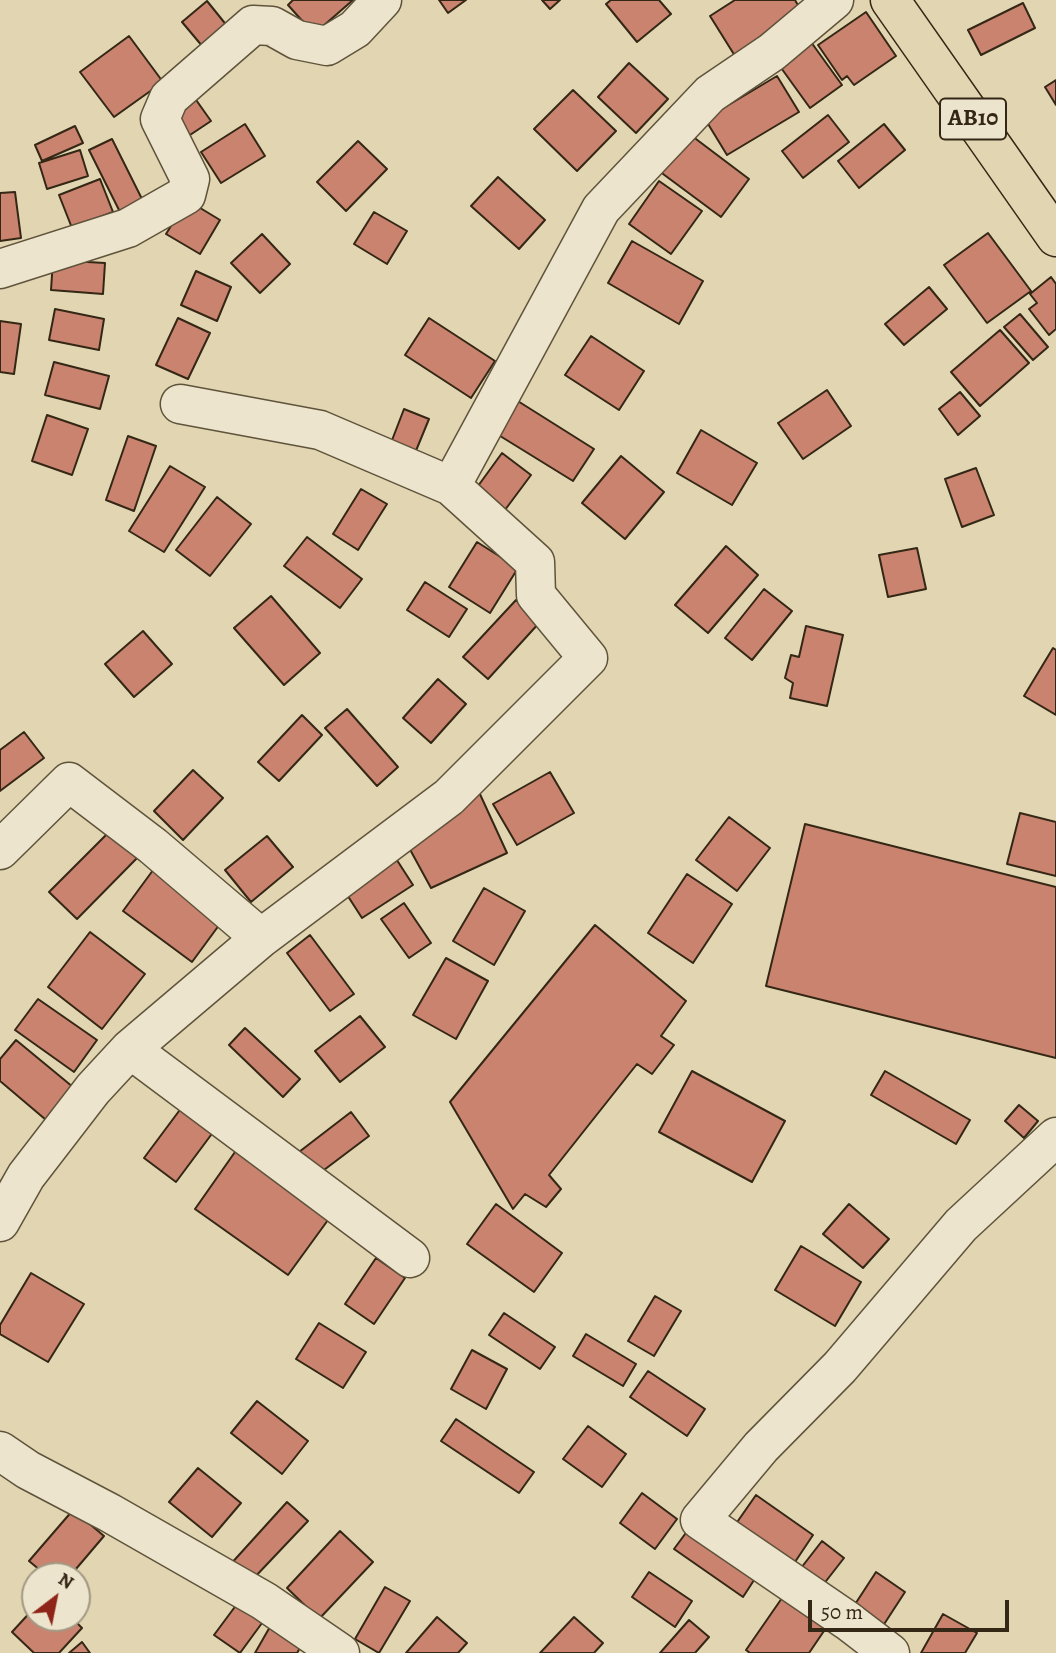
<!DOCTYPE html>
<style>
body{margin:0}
#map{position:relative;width:1056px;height:1653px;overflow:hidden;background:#e1d6b1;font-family:Alegreya,serif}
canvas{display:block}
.north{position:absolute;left:21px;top:1562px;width:70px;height:70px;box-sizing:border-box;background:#ece4cc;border:2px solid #a29883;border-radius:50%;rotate:32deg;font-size:19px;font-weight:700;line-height:28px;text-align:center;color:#342715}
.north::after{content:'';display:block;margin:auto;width:24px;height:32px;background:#8f2418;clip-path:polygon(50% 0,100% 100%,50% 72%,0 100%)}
.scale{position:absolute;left:808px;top:1600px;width:201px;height:32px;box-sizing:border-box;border:4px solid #342715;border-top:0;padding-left:9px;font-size:21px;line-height:24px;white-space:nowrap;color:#342715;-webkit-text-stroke:5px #ece4cc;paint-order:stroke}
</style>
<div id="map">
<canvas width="1056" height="1653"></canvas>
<div class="north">N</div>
<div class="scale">50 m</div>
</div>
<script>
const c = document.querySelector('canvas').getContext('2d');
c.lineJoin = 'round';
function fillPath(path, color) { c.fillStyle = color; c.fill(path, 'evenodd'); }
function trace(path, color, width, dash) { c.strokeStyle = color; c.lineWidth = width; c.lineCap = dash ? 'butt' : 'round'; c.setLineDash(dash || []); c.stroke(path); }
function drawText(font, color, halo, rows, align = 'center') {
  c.font = font + ' Alegreya,serif'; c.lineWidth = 6; c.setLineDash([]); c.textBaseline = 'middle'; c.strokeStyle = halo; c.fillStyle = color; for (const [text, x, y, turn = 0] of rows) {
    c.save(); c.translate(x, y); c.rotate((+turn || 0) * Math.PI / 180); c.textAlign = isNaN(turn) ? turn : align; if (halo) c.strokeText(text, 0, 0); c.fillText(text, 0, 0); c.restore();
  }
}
const building = new Path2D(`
 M 293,0 L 353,0 L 314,34 L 288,5 Z
 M 439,0 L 466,0 L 448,13 Z
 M 542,0 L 560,0 L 550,9 Z
 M 611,0 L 659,0 L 671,14 L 637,42 L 606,4 Z
 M 735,0 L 795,0 L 799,7 L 735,56 L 710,16 Z
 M 207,1 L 228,27 L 203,47 L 182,22 Z
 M 1023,3 L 1035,28 L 981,55 L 968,30 Z
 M 866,12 L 896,56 L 854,85 L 847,76 L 842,80 L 818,45 Z
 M 129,36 L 163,82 L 114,117 L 80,72 Z
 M 811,42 L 842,85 L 810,108 L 779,65 Z
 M 629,63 L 668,99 L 636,133 L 598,97 Z
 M 777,76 L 799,112 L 727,155 L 705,119 Z
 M 1056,80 L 1056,105 L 1045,87 Z
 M 573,90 L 616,131 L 577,171 L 534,129 Z
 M 194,97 L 211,121 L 187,137 L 170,114 Z
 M 828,115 L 849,142 L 803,178 L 782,151 Z
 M 245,124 L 265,156 L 221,183 L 201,152 Z
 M 884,124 L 905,150 L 859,188 L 838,161 Z
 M 75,126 L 83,143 L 42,161 L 35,145 Z
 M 688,133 L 749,179 L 721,217 L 659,171 Z
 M 112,139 L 143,201 L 120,212 L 89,150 Z
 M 358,141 L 387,169 L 346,211 L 317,182 Z
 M 80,150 L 88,176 L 47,189 L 39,163 Z
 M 498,177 L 545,220 L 519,249 L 471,206 Z
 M 100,179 L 113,212 L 72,228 L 59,195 Z
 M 659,181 L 702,211 L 671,254 L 629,224 Z
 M 15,192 L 21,238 L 0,241 L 0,193 Z
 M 187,200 L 220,220 L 200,254 L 166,234 Z
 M 374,212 L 407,231 L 387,264 L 354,244 Z
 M 988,233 L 1031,291 L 987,323 L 944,265 Z
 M 262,234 L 290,264 L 260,293 L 231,263 Z
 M 632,241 L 703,281 L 679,324 L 608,283 Z
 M 53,260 L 105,263 L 103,294 L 51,290 Z
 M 196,271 L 231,287 L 217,321 L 181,305 Z
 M 1051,277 L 1056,284 L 1056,329 L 1049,335 L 1029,309 L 1037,303 L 1030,294 Z
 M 929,287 L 947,309 L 904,345 L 885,324 Z
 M 55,309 L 104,319 L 99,350 L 49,340 Z
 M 1020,314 L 1048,347 L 1033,360 L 1004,327 Z
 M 178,318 L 210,333 L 188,379 L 156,365 Z
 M 429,318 L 495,361 L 471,398 L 405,355 Z
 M 0,321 L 21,324 L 14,374 L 0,372 Z
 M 1000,330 L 1029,363 L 980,406 L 951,372 Z
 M 591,336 L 644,371 L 619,410 L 565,375 Z
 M 54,362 L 109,376 L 100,409 L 45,395 Z
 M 827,390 L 851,426 L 803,459 L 778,423 Z
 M 960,392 L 980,416 L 958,435 L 939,409 Z
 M 513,398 L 594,449 L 573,481 L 492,431 Z
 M 404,409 L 429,419 L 413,458 L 389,448 Z
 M 47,415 L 88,429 L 72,475 L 32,461 Z
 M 701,430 L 757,463 L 732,505 L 677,473 Z
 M 128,436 L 156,446 L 134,511 L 106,500 Z
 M 502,453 L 531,475 L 499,518 L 470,497 Z
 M 621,456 L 664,492 L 625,539 L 582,503 Z
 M 170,466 L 205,487 L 164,552 L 129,531 Z
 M 976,468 L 994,515 L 962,527 L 945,479 Z
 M 361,489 L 387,504 L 358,550 L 333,534 Z
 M 217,497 L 251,524 L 210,576 L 176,550 Z
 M 307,537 L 362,579 L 340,608 L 284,566 Z
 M 477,542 L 518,568 L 490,613 L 449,587 Z
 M 726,546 L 758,575 L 708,633 L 675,605 Z
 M 917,548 L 926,589 L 888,597 L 879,555 Z
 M 425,582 L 467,609 L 449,637 L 407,610 Z
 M 764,589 L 792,611 L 752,660 L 725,638 Z
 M 271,596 L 320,653 L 284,685 L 234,628 Z
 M 516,600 L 540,622 L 488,679 L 463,657 Z
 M 806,626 L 843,635 L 827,706 L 790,698 L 793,683 L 785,678 L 791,655 L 799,657 Z
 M 143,631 L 172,664 L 134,697 L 105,664 Z
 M 1053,648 L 1056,650 L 1056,715 L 1024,696 Z
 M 438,679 L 466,704 L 431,743 L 403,718 Z
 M 347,709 L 398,767 L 377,786 L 325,728 Z
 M 302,715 L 322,735 L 279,781 L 258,762 Z
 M 24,732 L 44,758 L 0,791 L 0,750 Z
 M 193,770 L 223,798 L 183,840 L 154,811 Z
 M 550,772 L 574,813 L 517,845 L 493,804 Z
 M 479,792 L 507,853 L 431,888 L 407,844 Z
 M 1020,813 L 1056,822 L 1056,876 L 1007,864 Z
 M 729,817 L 770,848 L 737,891 L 696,860 Z
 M 805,824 L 1056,887 L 1056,1058 L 766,986 Z
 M 115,826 L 142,853 L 77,919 L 49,892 Z
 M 267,836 L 293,867 L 251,902 L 225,870 Z
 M 393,854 L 413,885 L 362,918 L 342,887 Z
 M 159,862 L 228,913 L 192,962 L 123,911 Z
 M 687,874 L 732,904 L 693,963 L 648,933 Z
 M 484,888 L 525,911 L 494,965 L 453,941 Z
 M 404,903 L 431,943 L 409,958 L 381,919 Z
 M 595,925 L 686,1001 L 661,1036 L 674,1045 L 652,1074 L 637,1064 L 549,1175 L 561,1189 L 546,1207 L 525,1194 L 513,1209 L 450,1102 Z
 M 90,932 L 145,974 L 102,1029 L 48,987 Z
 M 310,935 L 354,994 L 330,1011 L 287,953 Z
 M 446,958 L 488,981 L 456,1039 L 413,1015 Z
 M 38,999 L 97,1040 L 74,1072 L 15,1030 Z
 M 360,1016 L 385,1047 L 340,1082 L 315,1051 Z
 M 245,1028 L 300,1079 L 283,1097 L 229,1045 Z
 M 16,1040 L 79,1092 L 52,1125 L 0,1081 L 0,1059 Z
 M 692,1071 L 785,1121 L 752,1182 L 659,1132 Z
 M 885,1071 L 970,1120 L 956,1144 L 871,1095 Z
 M 1019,1105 L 1038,1121 L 1024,1138 L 1005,1121 Z
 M 182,1107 L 214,1131 L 176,1182 L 144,1158 Z
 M 351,1112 L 369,1136 L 316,1176 L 299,1152 Z
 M 242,1142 L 336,1209 L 288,1275 L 195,1209 Z
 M 496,1204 L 562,1253 L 534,1292 L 467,1244 Z
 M 849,1204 L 889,1239 L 863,1268 L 823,1234 Z
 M 801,1246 L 861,1282 L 835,1326 L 775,1290 Z
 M 376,1258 L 405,1278 L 374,1324 L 345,1304 Z
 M 31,1273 L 84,1304 L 48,1362 L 0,1334 L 0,1325 Z
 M 655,1296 L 681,1311 L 654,1356 L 628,1341 Z
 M 504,1313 L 555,1347 L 540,1369 L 489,1335 Z
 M 319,1323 L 366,1352 L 343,1388 L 296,1359 Z
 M 586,1334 L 636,1364 L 623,1386 L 573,1356 Z
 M 472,1350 L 507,1369 L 486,1409 L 451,1389 Z
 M 648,1371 L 705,1409 L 687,1436 L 630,1397 Z
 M 257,1401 L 308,1441 L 282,1474 L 231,1433 Z
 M 456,1419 L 534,1472 L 519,1493 L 441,1441 Z
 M 588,1426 L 626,1454 L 602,1487 L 563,1459 Z
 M 198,1468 L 241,1503 L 212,1537 L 169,1502 Z
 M 642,1493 L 677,1519 L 655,1549 L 620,1523 Z
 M 756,1495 L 813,1535 L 791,1568 L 733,1528 Z
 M 287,1502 L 308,1521 L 253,1579 L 229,1566 Z
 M 73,1510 L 104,1536 L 70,1576 L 47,1576 L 29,1561 Z
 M 691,1526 L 758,1574 L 743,1597 L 674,1549 Z
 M 340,1531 L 373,1562 L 319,1619 L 287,1588 Z
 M 822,1541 L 844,1558 L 816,1594 L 794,1577 Z
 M 649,1572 L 692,1601 L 675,1627 L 632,1597 Z
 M 876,1572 L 905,1592 L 879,1632 L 850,1612 Z
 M 385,1587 L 410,1601 L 379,1653 L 355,1639 Z
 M 782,1598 L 826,1628 L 809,1653 L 750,1653 L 746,1650 Z
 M 237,1604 L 262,1623 L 240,1653 L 214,1635 Z
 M 35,1607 L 35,1618 L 72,1618 L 82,1628 L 59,1653 L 34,1653 L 12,1632 Z
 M 943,1614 L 977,1633 L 965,1653 L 921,1653 Z
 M 437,1617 L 467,1643 L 458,1653 L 406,1653 Z
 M 574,1617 L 603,1643 L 594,1653 L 540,1653 Z
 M 689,1620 L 709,1637 L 695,1653 L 660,1653 Z
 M 271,1625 L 303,1643 L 297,1653 L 255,1653 Z
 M 82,1642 L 90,1653 L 69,1653 Z`);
const minor = new Path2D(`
 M 0,269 L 128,228 L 186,195 L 190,179 L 160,119 L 169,98 L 253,25 L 272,26 L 297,40 L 327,46 L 355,29 L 382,0
 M 180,404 L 320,430 L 451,486
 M 0,850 L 69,782 L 153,846 L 261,938
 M 130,1049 L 410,1258
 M 0,1222 L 26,1176 L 93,1089 L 130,1049 L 261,938 L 449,797 L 588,658 L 536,595 L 535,562 L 451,486 L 601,209 L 710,94 L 772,52 L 834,0
 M 0,1451 L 28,1470 L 110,1513 L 264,1601 L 340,1653
 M 890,1653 L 848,1621 L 700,1520 L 761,1447 L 840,1367 L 961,1225 L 1056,1137`);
const major = new Path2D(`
 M 890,0 L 1056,237`);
const shields = [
 [973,119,66]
];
const shieldNames = [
 ["AB10",973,119]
];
fillPath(building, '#c9836f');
trace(building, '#342715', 2);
trace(minor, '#5f533c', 41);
trace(major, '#342715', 41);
trace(minor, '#ece4cc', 38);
trace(major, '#e1d6b1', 38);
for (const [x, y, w] of shields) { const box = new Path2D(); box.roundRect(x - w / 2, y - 20.5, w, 41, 5); c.fillStyle = '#ece4cc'; c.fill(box); trace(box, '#342715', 2); }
drawText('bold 24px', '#342715', null, shieldNames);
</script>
